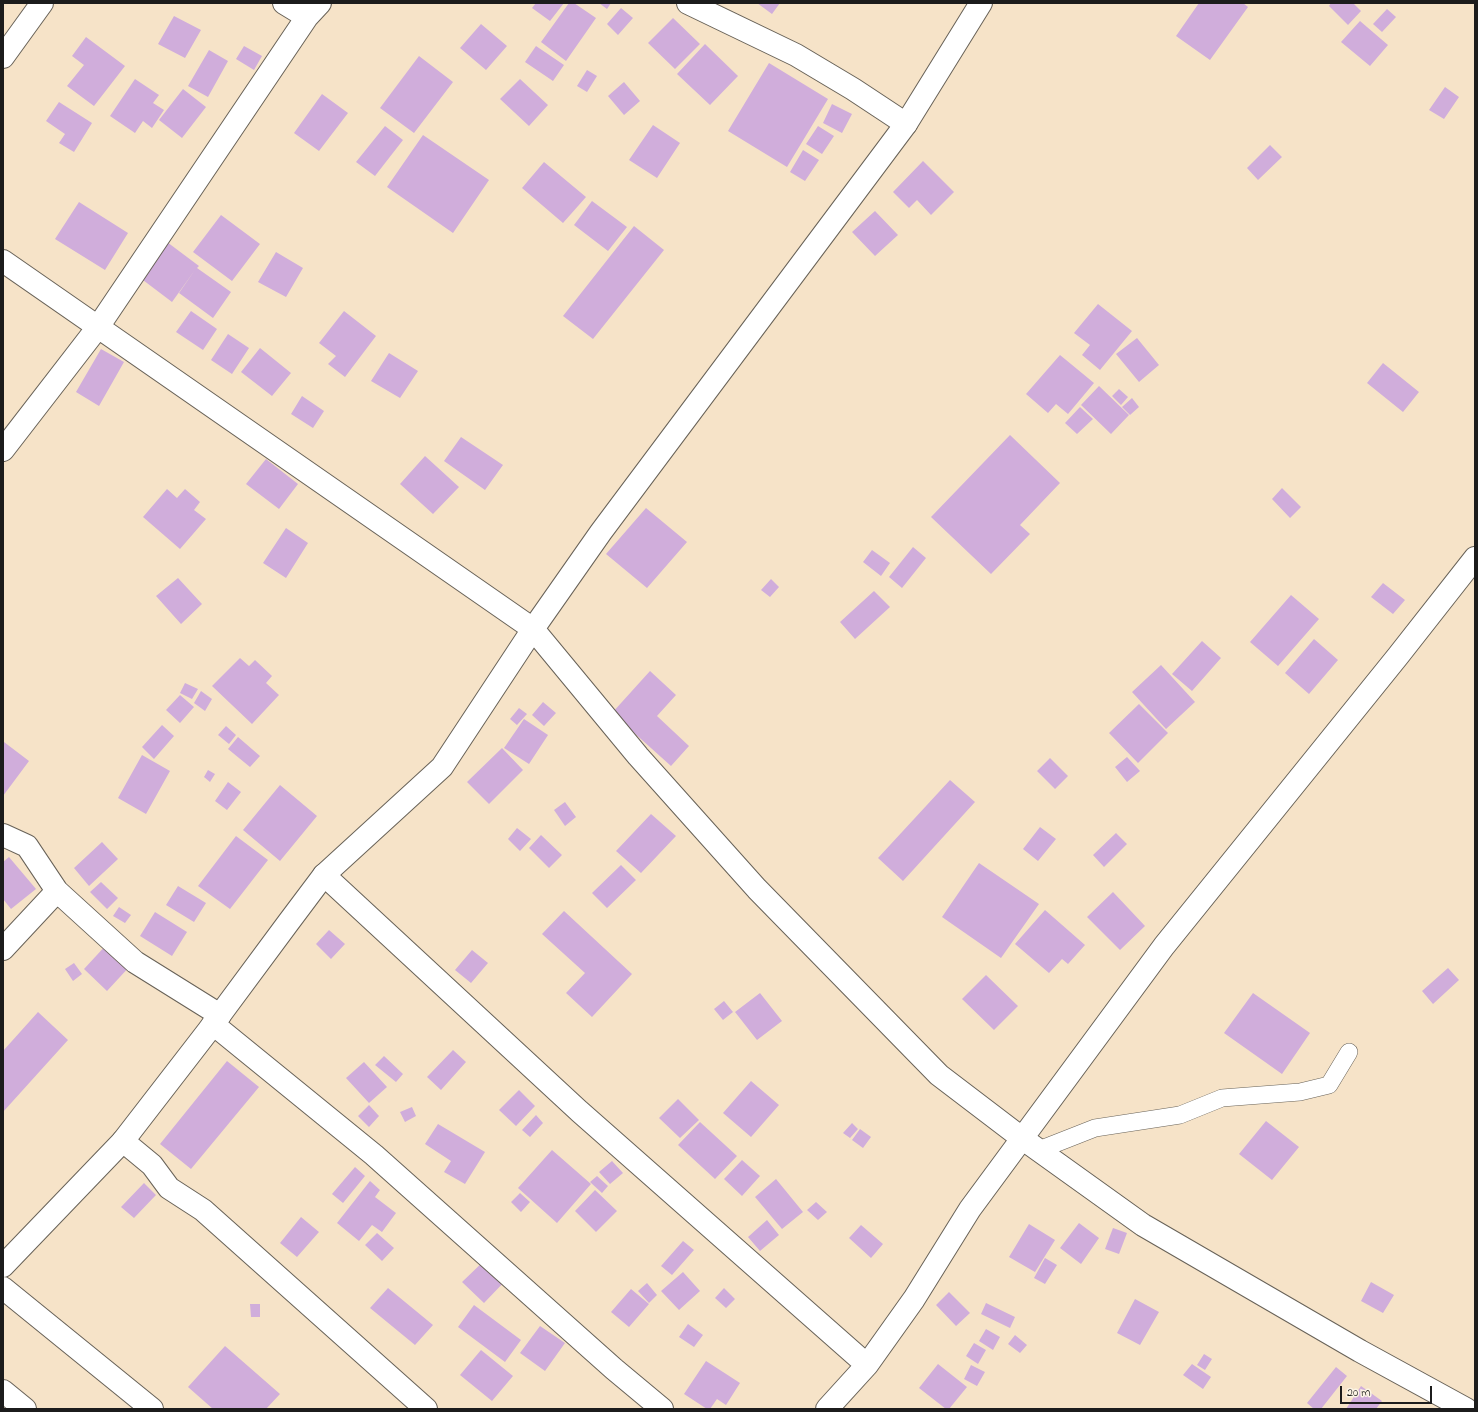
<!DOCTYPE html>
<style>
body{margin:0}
#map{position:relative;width:1478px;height:1412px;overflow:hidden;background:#f6e3c8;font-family:"Indie Flower",sans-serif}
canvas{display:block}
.frame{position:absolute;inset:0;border:4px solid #1c1c1c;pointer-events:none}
.scale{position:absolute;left:1340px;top:1386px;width:92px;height:18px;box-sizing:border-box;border:2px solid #1c1c1c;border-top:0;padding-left:5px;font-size:12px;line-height:14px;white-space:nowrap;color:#1c1c1c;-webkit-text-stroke:3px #fcf5e5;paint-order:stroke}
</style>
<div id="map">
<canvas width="1478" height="1412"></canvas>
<div class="frame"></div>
<div class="scale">20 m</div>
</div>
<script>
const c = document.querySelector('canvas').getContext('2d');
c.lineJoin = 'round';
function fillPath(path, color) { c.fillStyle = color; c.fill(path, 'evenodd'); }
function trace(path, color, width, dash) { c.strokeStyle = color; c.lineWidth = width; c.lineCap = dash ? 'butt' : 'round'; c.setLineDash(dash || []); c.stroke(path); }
const building = new Path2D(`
 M 536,3 L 564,3 L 550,21 L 532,8 Z
 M 569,3 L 574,3 L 596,18 L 566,61 L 541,42 Z
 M 599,3 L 611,3 L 607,9 Z
 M 757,3 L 780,3 L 772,14 Z
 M 1199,3 L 1243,3 L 1248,7 L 1210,60 L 1176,36 Z
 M 1331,3 L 1353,3 L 1361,11 L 1348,25 L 1329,6 Z
 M 621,8 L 633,18 L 618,35 L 607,24 Z
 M 1387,9 L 1396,17 L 1382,32 L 1373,24 Z
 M 174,16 L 201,30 L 185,58 L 158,44 Z
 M 673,18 L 700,44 L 675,69 L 648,43 Z
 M 1360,21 L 1388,45 L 1370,66 L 1341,42 Z
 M 481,24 L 507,46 L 486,70 L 460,48 Z
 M 86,37 L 125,66 L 94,106 L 67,86 L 84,65 L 72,56 Z
 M 705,44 L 738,76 L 710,105 L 677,74 Z
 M 244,46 L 262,56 L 254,70 L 236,59 Z
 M 536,46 L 564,65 L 553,81 L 525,62 Z
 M 209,50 L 228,61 L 208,97 L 188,86 Z
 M 419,56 L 453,82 L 414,133 L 380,108 Z
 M 769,63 L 828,99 L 787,167 L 728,131 Z
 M 587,70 L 597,76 L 587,92 L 577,86 Z
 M 135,79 L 159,95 L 153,103 L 164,110 L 152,128 L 143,121 L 135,133 L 110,116 Z
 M 520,79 L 548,105 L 529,126 L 500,99 Z
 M 624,82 L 640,101 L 624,115 L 608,96 Z
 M 1445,87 L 1459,97 L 1444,119 L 1429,110 Z
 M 183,89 L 206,107 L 182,138 L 159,120 Z
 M 322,94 L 348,113 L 319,151 L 294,133 Z
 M 59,102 L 92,123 L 74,152 L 59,143 L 65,134 L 46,121 Z
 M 832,104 L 852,114 L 842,133 L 823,123 Z
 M 653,125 L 680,143 L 657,178 L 629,160 Z
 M 385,126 L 403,140 L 375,176 L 356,162 Z
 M 818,126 L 834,136 L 822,154 L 806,144 Z
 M 423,135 L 489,180 L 453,233 L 387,187 Z
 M 1270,145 L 1282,157 L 1258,180 L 1247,168 Z
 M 803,150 L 819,160 L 805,181 L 790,172 Z
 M 923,161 L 954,192 L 931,215 L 917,200 L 909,208 L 893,192 Z
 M 544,162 L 586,197 L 563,223 L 522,188 Z
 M 592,201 L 627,227 L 608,251 L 574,225 Z
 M 79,202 L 128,233 L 105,270 L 55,239 Z
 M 875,211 L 898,235 L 875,256 L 852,232 Z
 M 221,215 L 260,244 L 232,281 L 193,252 Z
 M 634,226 L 664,250 L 593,339 L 563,316 Z
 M 167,242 L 199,266 L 197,268 L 231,292 L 213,318 L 179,293 L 195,270 L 172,302 L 139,277 Z
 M 276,252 L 303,268 L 286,297 L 258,282 Z
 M 1098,304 L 1132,331 L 1100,370 L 1082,355 L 1090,345 L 1074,333 Z
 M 191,311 L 217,329 L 203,350 L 176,332 Z
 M 344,311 L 376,336 L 345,377 L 328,364 L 336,356 L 319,343 Z
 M 228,334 L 249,348 L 232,374 L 211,360 Z
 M 1137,338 L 1159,365 L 1139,382 L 1116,354 Z
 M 260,348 L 291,373 L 272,396 L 241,372 Z
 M 101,349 L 124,362 L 99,406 L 76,392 Z
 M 389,353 L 418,371 L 400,398 L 371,381 Z
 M 1060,355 L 1094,383 L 1068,414 L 1056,404 L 1048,413 L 1026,394 Z
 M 1383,363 L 1419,392 L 1403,412 L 1367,383 Z
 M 1099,386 L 1129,415 L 1111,434 L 1081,405 Z
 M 1119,389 L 1128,397 L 1121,405 L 1112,396 Z
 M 302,396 L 324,411 L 313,428 L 291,414 Z
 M 1132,398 L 1139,407 L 1130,415 L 1122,407 Z
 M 1080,407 L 1093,419 L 1077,434 L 1065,423 Z
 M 1010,435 L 1060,483 L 1020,525 L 1030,534 L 991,574 L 931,517 Z
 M 461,437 L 503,465 L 485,490 L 444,461 Z
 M 425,456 L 459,487 L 433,514 L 400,484 Z
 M 266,459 L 298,484 L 279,509 L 246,484 Z
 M 1282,488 L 1301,507 L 1290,518 L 1272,499 Z
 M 167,489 L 177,498 L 185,489 L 200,502 L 194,510 L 206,519 L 180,549 L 143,517 Z
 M 646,508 L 687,542 L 647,588 L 606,554 Z
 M 286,528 L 308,543 L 286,578 L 263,563 Z
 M 913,547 L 926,558 L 902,588 L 889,577 Z
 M 872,550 L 890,563 L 881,576 L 863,562 Z
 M 178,578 L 202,604 L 181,624 L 156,596 Z
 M 771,579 L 779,587 L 770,597 L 761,590 Z
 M 1383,583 L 1405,600 L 1393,614 L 1371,597 Z
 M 874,591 L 890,607 L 855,639 L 840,622 Z
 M 1291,595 L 1319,619 L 1278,666 L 1250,642 Z
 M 1314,639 L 1338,660 L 1309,694 L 1285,673 Z
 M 1202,641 L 1221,658 L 1192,691 L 1172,674 Z
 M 240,658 L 249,666 L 255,660 L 272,676 L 266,683 L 279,695 L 252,724 L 212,686 Z
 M 1161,665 L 1195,702 L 1166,729 L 1132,692 Z
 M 650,671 L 676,695 L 657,716 L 689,746 L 671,766 L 612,713 Z
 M 185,683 L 198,689 L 192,699 L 180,693 Z
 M 201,691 L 212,699 L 205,711 L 194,703 Z
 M 180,695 L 194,707 L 180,723 L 166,710 Z
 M 543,702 L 556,713 L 544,726 L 532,715 Z
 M 1139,704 L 1168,733 L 1138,763 L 1109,733 Z
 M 519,708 L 527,714 L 517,725 L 510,719 Z
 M 524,719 L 548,735 L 529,764 L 504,748 Z
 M 162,725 L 174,736 L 154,759 L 142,747 Z
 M 226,726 L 236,735 L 229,744 L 218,735 Z
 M 238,737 L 260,756 L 250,767 L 228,749 Z
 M 4,742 L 29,761 L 3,796 L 3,743 Z
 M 502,748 L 523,770 L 489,804 L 467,782 Z
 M 142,755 L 170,771 L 146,814 L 118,798 Z
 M 1127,757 L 1140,771 L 1127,782 L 1115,767 Z
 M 1050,758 L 1068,776 L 1055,789 L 1037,771 Z
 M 208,770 L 215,774 L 210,782 L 204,777 Z
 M 950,780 L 975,802 L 903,881 L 878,858 Z
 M 228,782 L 241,792 L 227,810 L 215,801 Z
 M 280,785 L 317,816 L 280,861 L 243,830 Z
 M 565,802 L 576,817 L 565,826 L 554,810 Z
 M 651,814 L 676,836 L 641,873 L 616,851 Z
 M 1040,827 L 1056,839 L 1038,861 L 1023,849 Z
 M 517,828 L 531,839 L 520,851 L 508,839 Z
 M 1116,833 L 1127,844 L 1104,867 L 1093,855 Z
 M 541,835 L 562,855 L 549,868 L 529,848 Z
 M 236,836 L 268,860 L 230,909 L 198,886 Z
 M 102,842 L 118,859 L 89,886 L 74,868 Z
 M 9,857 L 36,889 L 11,909 L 3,899 L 3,862 Z
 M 979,863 L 1039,904 L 1001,958 L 942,917 Z
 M 621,865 L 636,880 L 607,908 L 592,893 Z
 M 101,882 L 118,898 L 107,909 L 90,892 Z
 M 178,886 L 206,903 L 194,922 L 166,905 Z
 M 1113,892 L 1145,926 L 1120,950 L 1087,917 Z
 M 119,907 L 131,915 L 125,923 L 113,916 Z
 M 1045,910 L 1085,945 L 1068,964 L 1062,959 L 1049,973 L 1015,944 Z
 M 564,911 L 632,974 L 592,1017 L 566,993 L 585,973 L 542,934 Z
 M 155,912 L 187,932 L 172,956 L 140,936 Z
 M 329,930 L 345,944 L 331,959 L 316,944 Z
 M 108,943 L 131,965 L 107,991 L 84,969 Z
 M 472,950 L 488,963 L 471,983 L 455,970 Z
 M 74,963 L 82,974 L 73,981 L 65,969 Z
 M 1448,968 L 1459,980 L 1433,1004 L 1422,991 Z
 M 986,975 L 1018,1006 L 994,1030 L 962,999 Z
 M 760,993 L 782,1021 L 757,1040 L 735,1012 Z
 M 1253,993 L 1310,1033 L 1282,1074 L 1224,1033 Z
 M 724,1001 L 733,1012 L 723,1020 L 714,1009 Z
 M 38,1012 L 68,1040 L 3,1112 L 3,1051 Z
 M 453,1050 L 466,1062 L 441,1090 L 427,1077 Z
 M 384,1056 L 403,1074 L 396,1082 L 375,1065 Z
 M 227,1061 L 259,1087 L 191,1169 L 160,1144 Z
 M 364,1062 L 387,1087 L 369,1103 L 346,1078 Z
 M 751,1081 L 779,1105 L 751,1137 L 723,1113 Z
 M 519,1090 L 535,1106 L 516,1126 L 499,1110 Z
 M 678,1099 L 699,1120 L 680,1138 L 659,1118 Z
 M 369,1105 L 379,1116 L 369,1127 L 358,1116 Z
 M 412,1107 L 416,1116 L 405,1122 L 400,1112 Z
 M 536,1115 L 543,1123 L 530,1137 L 522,1130 Z
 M 1266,1121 L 1299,1147 L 1272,1180 L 1239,1154 Z
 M 700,1122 L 737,1156 L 715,1179 L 678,1145 Z
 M 852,1123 L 858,1129 L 850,1138 L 843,1133 Z
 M 438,1124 L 485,1152 L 465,1184 L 444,1172 L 451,1161 L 425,1144 Z
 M 860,1129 L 871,1137 L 863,1148 L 852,1140 Z
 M 552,1150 L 591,1184 L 557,1223 L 518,1188 Z
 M 742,1160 L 760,1176 L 742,1196 L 724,1179 Z
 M 612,1161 L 623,1173 L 610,1184 L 599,1172 Z
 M 355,1167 L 365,1176 L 343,1203 L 332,1194 Z
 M 597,1176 L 608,1186 L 602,1193 L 590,1182 Z
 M 776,1179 L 803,1212 L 782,1229 L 755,1197 Z
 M 370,1181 L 380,1190 L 375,1197 L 396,1213 L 382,1232 L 372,1225 L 359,1241 L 337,1223 Z
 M 144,1183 L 156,1195 L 134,1218 L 121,1207 Z
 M 595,1190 L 617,1211 L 596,1232 L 575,1211 Z
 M 520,1193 L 530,1202 L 521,1212 L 511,1202 Z
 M 816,1202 L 827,1212 L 818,1220 L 807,1210 Z
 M 301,1217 L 319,1232 L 297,1257 L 280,1243 Z
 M 767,1220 L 779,1235 L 760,1251 L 748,1237 Z
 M 1079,1223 L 1099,1238 L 1081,1264 L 1060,1248 Z
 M 1029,1224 L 1055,1240 L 1035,1272 L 1009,1257 Z
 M 861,1225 L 883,1244 L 871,1258 L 849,1238 Z
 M 1113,1228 L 1127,1233 L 1119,1254 L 1105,1249 Z
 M 377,1233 L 394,1248 L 382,1261 L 365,1245 Z
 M 683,1241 L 694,1250 L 672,1275 L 661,1266 Z
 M 1045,1258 L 1057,1265 L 1045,1284 L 1034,1278 Z
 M 486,1259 L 507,1279 L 484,1303 L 462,1282 Z
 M 683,1272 L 700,1291 L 679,1310 L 661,1291 Z
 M 1371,1282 L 1394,1295 L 1383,1313 L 1361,1301 Z
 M 647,1283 L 657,1295 L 649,1303 L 638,1291 Z
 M 388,1288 L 433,1325 L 415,1345 L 370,1308 Z
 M 724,1288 L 735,1299 L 726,1308 L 715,1298 Z
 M 631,1289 L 649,1304 L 629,1327 L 611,1312 Z
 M 949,1292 L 970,1313 L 956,1326 L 936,1305 Z
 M 1135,1299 L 1159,1312 L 1140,1345 L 1117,1333 Z
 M 986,1303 L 1015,1317 L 1010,1328 L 981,1314 Z
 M 250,1304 L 260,1304 L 260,1317 L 251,1317 Z
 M 474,1305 L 521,1340 L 505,1362 L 458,1327 Z
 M 688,1324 L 703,1335 L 694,1347 L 679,1337 Z
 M 540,1326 L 565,1343 L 545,1371 L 520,1353 Z
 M 986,1329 L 1000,1337 L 993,1350 L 979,1341 Z
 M 1015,1335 L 1027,1345 L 1020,1353 L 1008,1344 Z
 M 974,1343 L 986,1350 L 978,1364 L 966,1356 Z
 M 225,1346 L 280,1394 L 266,1409 L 213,1409 L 188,1387 Z
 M 481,1350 L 513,1376 L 492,1401 L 460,1375 Z
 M 1204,1354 L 1212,1359 L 1205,1370 L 1197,1365 Z
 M 706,1361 L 740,1383 L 726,1405 L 717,1399 L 710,1409 L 707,1409 L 684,1394 Z
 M 938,1364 L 967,1387 L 949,1409 L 946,1409 L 919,1388 Z
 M 1192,1364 L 1211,1377 L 1203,1389 L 1183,1375 Z
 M 971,1365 L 985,1372 L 977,1386 L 964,1379 Z
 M 1336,1367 L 1347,1376 L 1321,1409 L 1314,1409 L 1307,1403 Z
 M 1361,1386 L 1382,1401 L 1376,1409 L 1346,1409 Z`);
const service = new Path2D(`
 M 1039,1150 L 1095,1128 L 1180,1115 L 1222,1098 L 1300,1092 L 1329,1085 L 1349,1052`);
const minor = new Path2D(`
 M 284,3 L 307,17
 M 688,3 L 796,55 L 853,89 L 906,124
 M 3,57 L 42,3
 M 3,261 L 533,629 L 638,756 L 757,889 L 939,1075 L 1023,1139 L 1143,1225 L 1360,1351 L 1466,1409
 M 3,450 L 98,327 L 307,17 L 320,3
 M 3,835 L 27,846 L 57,891 L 135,962 L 220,1015
 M 324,875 L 579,1111 L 867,1365
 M 3,949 L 57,891
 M 213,1024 L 374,1155 L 614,1369 L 662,1409
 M 123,1141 L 152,1165 L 169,1188 L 203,1210 L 426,1409
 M 3,1288 L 152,1409
 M 3,1391 L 25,1409
 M 827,1409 L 867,1365 L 914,1299 L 970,1209 L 1164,946 L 1398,656 L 1475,558`);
const tertiary = new Path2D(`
 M 3,1266 L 123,1141 L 208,1031 L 288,923 L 324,875 L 442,767 L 533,629 L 601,532 L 906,124 L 981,3`);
fillPath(building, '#d0addb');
trace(service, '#686258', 18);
trace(minor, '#686258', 24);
trace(tertiary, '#686258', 24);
trace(service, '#fff', 17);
trace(minor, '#fff', 22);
trace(tertiary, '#fff', 22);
</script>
